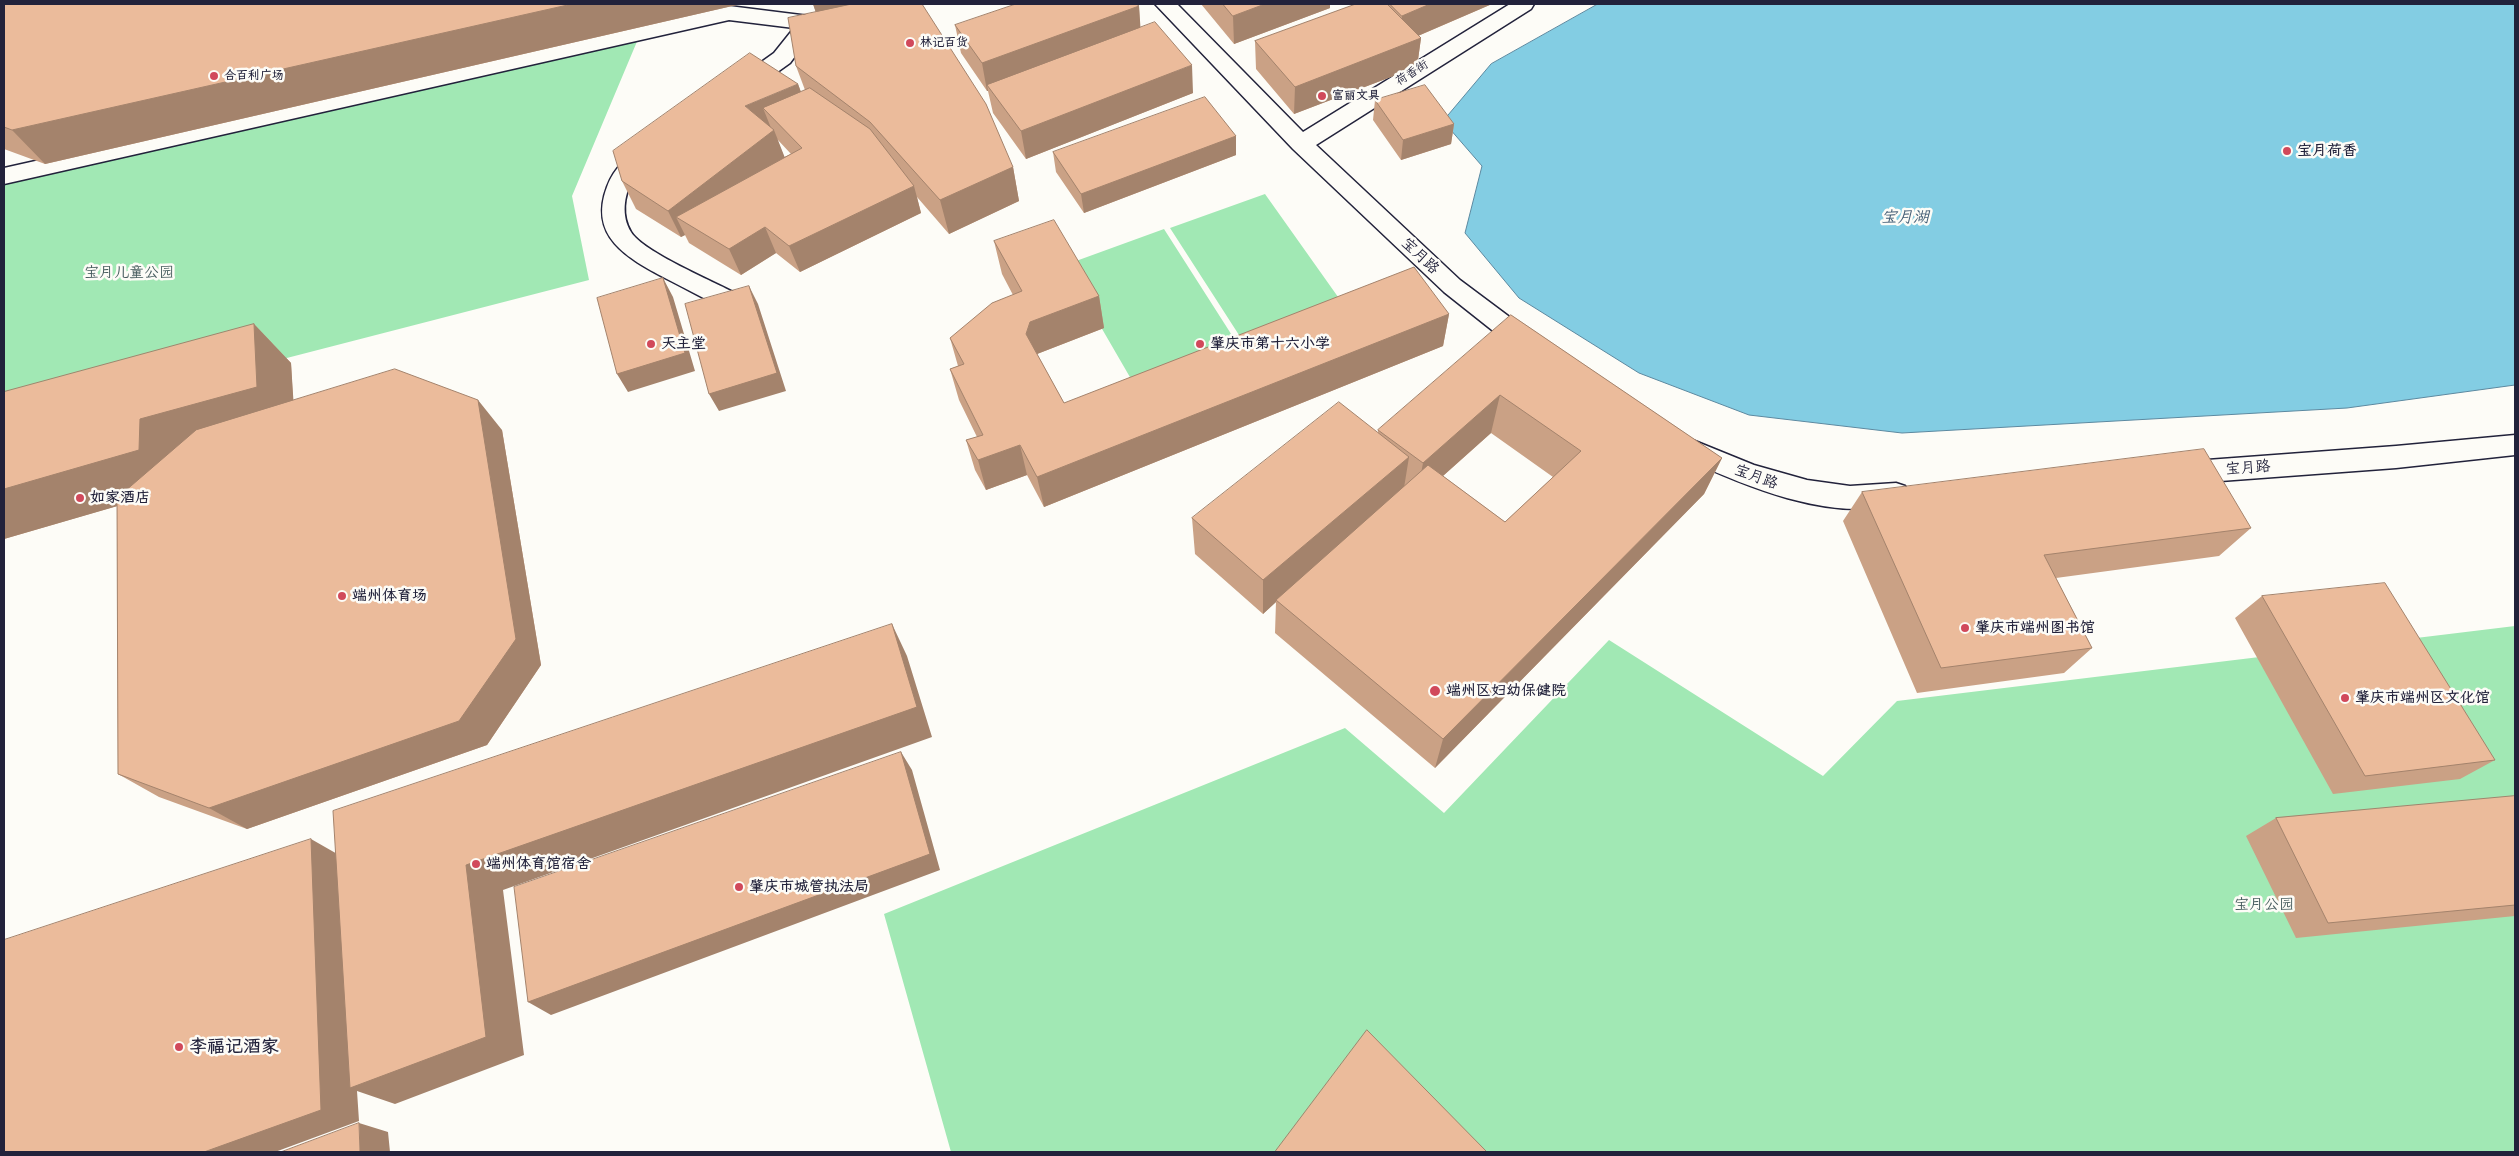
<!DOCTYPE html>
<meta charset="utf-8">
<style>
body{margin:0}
#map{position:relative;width:2519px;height:1156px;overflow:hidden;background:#fdfcf7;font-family:"Playpen Sans",sans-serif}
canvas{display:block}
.frame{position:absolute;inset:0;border:5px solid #22223b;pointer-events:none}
</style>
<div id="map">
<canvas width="2519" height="1156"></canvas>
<div class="frame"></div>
</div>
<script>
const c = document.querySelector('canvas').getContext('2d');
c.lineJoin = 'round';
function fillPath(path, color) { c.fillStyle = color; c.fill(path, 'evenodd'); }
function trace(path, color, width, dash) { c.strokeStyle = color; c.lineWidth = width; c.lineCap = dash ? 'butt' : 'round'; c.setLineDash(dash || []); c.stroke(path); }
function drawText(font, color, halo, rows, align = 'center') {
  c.font = font + ' "Playpen Sans","LXGW WenKai TC",sans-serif'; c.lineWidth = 5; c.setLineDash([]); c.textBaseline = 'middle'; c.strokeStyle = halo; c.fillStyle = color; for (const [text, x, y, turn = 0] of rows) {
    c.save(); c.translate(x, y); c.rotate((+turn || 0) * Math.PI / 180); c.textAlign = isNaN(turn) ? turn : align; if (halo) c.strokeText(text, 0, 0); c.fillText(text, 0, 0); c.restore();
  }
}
const green = new Path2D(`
 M 641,32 L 572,196 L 589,280 L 4,431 L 4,176 Z
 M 1265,194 L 1348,311 L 1248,349 L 1170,228 Z
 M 1164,229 L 1242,351 L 1138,391 L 1065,265 Z
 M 2515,626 L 2515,1152 L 951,1152 L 884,914 L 1345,728 L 1444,813 L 1609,640 L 1823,776 L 1897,701 Z`);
const water = new Path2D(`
 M 1598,4 L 2515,4 L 2515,385 L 2347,408 L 1902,433 L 1749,415 L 1639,373 L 1519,298 L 1465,233 L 1482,166 L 1443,121 L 1491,64 Z`);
const minor = new Path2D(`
 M 865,4 L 903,4 L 900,9 L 816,28 L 790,63 L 748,93 L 740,95 L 732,93 L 729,88 L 732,83 L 774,53 L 794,28 L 729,20 L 4,184 L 4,168 L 729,6 L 809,16 Z
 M 1155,4 L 1177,4 L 1303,132 L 1510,4 L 1534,4 L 1531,9 L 1316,145 L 1460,280 L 1539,339 L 1542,346 L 1539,353 L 1530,356 L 1521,353 L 1444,292 L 1293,149 Z
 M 649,147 L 657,149 L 660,155 C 654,166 638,170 632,180 C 624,196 621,216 631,232 C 643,252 713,281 737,294 L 740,300 L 737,306 L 728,309 L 719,306 C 701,297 683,287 665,278 C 628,258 588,237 607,187 C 614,168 629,153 649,147 Z
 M 2515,435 L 2515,455 L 2396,468 L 2180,484 L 2171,481 L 2167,473 L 2171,465 L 2180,462 L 2396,446 Z
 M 1685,437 L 1754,465 L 1807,480 L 1850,486 L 1896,483 L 1905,486 L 1909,494 L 1905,502 C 1835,526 1739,484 1676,454 L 1672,447 L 1676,440 Z`);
const wall = new Path2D(`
 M 4,4 L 741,4 L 45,164 L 4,149 Z
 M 813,4 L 922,4 L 1013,167 L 1019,201 L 949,234 L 917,197 L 921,213 L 800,272 L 776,253 L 741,275 L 689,243 L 685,235 L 681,237 L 636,209 L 622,181 L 798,84 L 801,92 L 805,90 L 796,66 L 816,12 ZM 777,139 L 791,154 L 784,157 Z
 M 1201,4 L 1330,4 L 1330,8 L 1234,44 Z
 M 1356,4 L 1492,4 L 1418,36 L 1421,38 L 1417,67 L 1294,114 L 1256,69 L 1255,41 Z
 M 1139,6 L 1140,28 L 1193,93 L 1026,159 L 993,113 L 988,91 L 987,91 L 961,53 L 955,25 Z
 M 1375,100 L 1454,124 L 1451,144 L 1401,160 L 1373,120 Z
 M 1236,136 L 1236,155 L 1084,213 L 1056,172 L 1053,152 Z
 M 994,241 L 1099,296 L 1104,328 L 1037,354 L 1064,403 L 1449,314 L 1443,346 L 1044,507 L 1027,475 L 986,490 L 975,470 L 966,440 L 977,437 L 959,400 L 950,369 L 958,366 L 950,338 L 1013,295 L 1002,274 Z
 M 1511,315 L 1722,458 L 1704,494 L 1435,768 L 1275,633 L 1276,602 L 1263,614 L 1195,554 L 1192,518 L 1378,433 L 1378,430 ZM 1491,433 L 1553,477 L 1505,522 L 1443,476 Z
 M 254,324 L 291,363 L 293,400 L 502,430 L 541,665 L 487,745 L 247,829 L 159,797 L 118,774 L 117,506 L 4,539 Z
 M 1862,492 L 2251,528 L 2219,556 L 2056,578 L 2092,648 L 2064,673 L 1917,693 L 1843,521 Z
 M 2262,596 L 2495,760 L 2460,779 L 2333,794 L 2235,618 Z
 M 2515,797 L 2515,916 L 2296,938 L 2246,836 L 2276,818 Z`);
const shadedWall = new Path2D(`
 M 572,4 L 741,4 L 45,164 L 12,130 Z
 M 813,4 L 863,4 L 817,16 Z
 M 1265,4 L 1330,4 L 1330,8 L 1234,44 L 1233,16 Z
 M 1430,4 L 1492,4 L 1399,44 L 1402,16 Z
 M 1139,6 L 1141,35 L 987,85 L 988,91 L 987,91 L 982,63 Z
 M 1421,38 L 1417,67 L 1294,114 L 1295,87 Z
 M 1192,65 L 1193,93 L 1026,159 L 1021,131 Z
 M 798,84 L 808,112 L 763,108 L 771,128 L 745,106 Z
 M 1454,124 L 1451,144 L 1401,160 L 1403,140 Z
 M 774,130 L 785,158 L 676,217 L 685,235 L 681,237 L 668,211 Z
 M 1236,136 L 1236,155 L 1084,213 L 1081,194 Z
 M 1013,167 L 1019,201 L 949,234 L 940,200 Z
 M 914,186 L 921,213 L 800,272 L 789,246 Z
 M 765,227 L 776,253 L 741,275 L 729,249 Z
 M 663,278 L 673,297 L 695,371 L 628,392 L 617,374 Z
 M 749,286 L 758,304 L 786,391 L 719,411 L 709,394 Z
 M 1099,296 L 1104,328 L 1037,354 L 1026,334 L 1030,322 Z
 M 1449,314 L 1443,346 L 1044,507 L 1037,477 Z
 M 254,324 L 291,363 L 295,425 L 183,487 L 4,539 L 4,489 Z
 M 1500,395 L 1491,433 L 1416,500 L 1423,463 Z
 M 478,400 L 502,430 L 541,665 L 487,745 L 247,829 L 209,808 Z
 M 1020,445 L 1027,475 L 986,490 L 978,460 Z
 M 1409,457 L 1403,494 L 1276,600 L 1276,602 L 1263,614 L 1263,580 Z
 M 1722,458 L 1704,494 L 1435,768 L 1443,739 Z
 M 892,624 L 907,656 L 932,737 L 503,890 L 524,1055 L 395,1104 L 357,1091 L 359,1121 L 275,1152 L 204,1152 L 311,839 L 346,859 L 466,865 Z
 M 901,752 L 912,770 L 940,870 L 551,1015 L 528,1002 Z
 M 359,1123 L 388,1132 L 390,1152 L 360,1152 Z`);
const building = new Path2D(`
 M 4,4 L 572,4 L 12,130 L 4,127 Z
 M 852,4 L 922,4 L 986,104 L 1013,167 L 940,200 L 870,122 L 796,66 L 788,18 Z
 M 1016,4 L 1136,4 L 1139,6 L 982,63 L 955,25 Z
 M 1223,4 L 1265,4 L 1233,16 Z
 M 1356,4 L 1387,4 L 1421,38 L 1295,87 L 1255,41 Z
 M 1390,4 L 1430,4 L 1402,16 Z
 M 1155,22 L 1192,65 L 1021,131 L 987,85 Z
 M 750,53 L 798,84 L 745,106 L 774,130 L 668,211 L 622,181 L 613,151 Z
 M 1425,85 L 1454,124 L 1403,140 L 1375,100 Z
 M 810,88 L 870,129 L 914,186 L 789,246 L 765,227 L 729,249 L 676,217 L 802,148 L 763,108 Z
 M 1205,97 L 1236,136 L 1081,194 L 1053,152 Z
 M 1054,220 L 1099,296 L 1030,322 L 1026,334 L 1064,403 L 1414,267 L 1449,314 L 1037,477 L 1020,445 L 978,460 L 966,440 L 983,435 L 950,369 L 964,364 L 950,338 L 992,303 L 1022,291 L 994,241 Z
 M 663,278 L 685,353 L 617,374 L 597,298 Z
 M 749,286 L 777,373 L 709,394 L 685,304 Z
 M 1511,315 L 1722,458 L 1443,739 L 1276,600 L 1428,465 L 1505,522 L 1581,451 L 1500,395 L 1423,463 L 1378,430 Z
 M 254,324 L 257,387 L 140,419 L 139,450 L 4,489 L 4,392 Z
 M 395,369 L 478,400 L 516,639 L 459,721 L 209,808 L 118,774 L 117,498 L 196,430 Z
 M 1339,402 L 1409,457 L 1263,580 L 1192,518 Z
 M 2204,449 L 2251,528 L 2044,555 L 2092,648 L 1941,668 L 1862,492 Z
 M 2385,583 L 2495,760 L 2365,776 L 2262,596 Z
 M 892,624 L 917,707 L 466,865 L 486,1037 L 350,1088 L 333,811 Z
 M 901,752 L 930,854 L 528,1002 L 514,887 Z
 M 2514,796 L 2515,797 L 2515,905 L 2328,923 L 2276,818 Z
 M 311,839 L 321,1110 L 204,1152 L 4,1152 L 4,940 Z
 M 1367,1030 L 1487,1152 L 1275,1152 Z
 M 359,1123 L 360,1152 L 281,1152 Z`);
const markers = [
 [910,43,5,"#d1495b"],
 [214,76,5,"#d1495b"],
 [1322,96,5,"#d1495b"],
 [2287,151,5,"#d1495b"],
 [651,344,5,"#d1495b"],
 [1200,344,5,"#d1495b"],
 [80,498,5,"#d1495b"],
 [342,596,5,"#d1495b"],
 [1965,628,5,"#d1495b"],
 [1435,691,6,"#d1495b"],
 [2345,698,5,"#d1495b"],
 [476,864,5,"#d1495b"],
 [739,887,5,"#d1495b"],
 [179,1047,5,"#d1495b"]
];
const farPoinames = [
 ["林记百货",920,43],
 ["合百利广场",224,76],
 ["富丽文具",1332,96]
];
const farStreetnames = [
 ["荷香街",1412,73,-32]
];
const poiNames = [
 ["宝月荷香",2297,151],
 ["天主堂",661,344],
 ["肇庆市第十六小学",1210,344],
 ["如家酒店",90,498],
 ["端州体育场",352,596],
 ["肇庆市端州图书馆",1975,628],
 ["端州区妇幼保健院",1446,691],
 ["肇庆市端州区文化馆",2355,698],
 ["端州体育馆宿舍",486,864],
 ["肇庆市城管执法局",749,887]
];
const streetNames = [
 ["宝月路",1420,256,43],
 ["宝月路",2248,468,-4],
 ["宝月路",1756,477,20]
];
const parkNames = [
 ["宝月儿童公园",129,273],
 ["宝月公园",2264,905]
];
const waterNames = [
 ["宝月湖",1905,218]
];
const nearPoinames = [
 ["李福记酒家",189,1047]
];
fillPath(green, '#a1e8b4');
fillPath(water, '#83cde3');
trace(water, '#5c89a0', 1);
trace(minor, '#22223b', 3);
fillPath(minor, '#fdfcf7');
fillPath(wall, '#caa185');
fillPath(shadedWall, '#a4836c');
fillPath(building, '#ebbb9b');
trace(building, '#a4836c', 1);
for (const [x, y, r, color] of markers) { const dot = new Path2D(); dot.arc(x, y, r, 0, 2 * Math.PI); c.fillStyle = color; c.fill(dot); trace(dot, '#fdfcf7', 2); }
drawText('bold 12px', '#22223b', '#fdfcf7', farPoinames, 'left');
drawText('12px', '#22223b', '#fdfcf7', farStreetnames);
drawText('bold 15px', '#22223b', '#fdfcf7', poiNames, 'left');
drawText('15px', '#22223b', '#fdfcf7', streetNames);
drawText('15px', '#485d5f', '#fdfcf7', parkNames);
drawText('italic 16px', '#445e76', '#fdfcf7', waterNames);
drawText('bold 18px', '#22223b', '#fdfcf7', nearPoinames, 'left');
</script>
